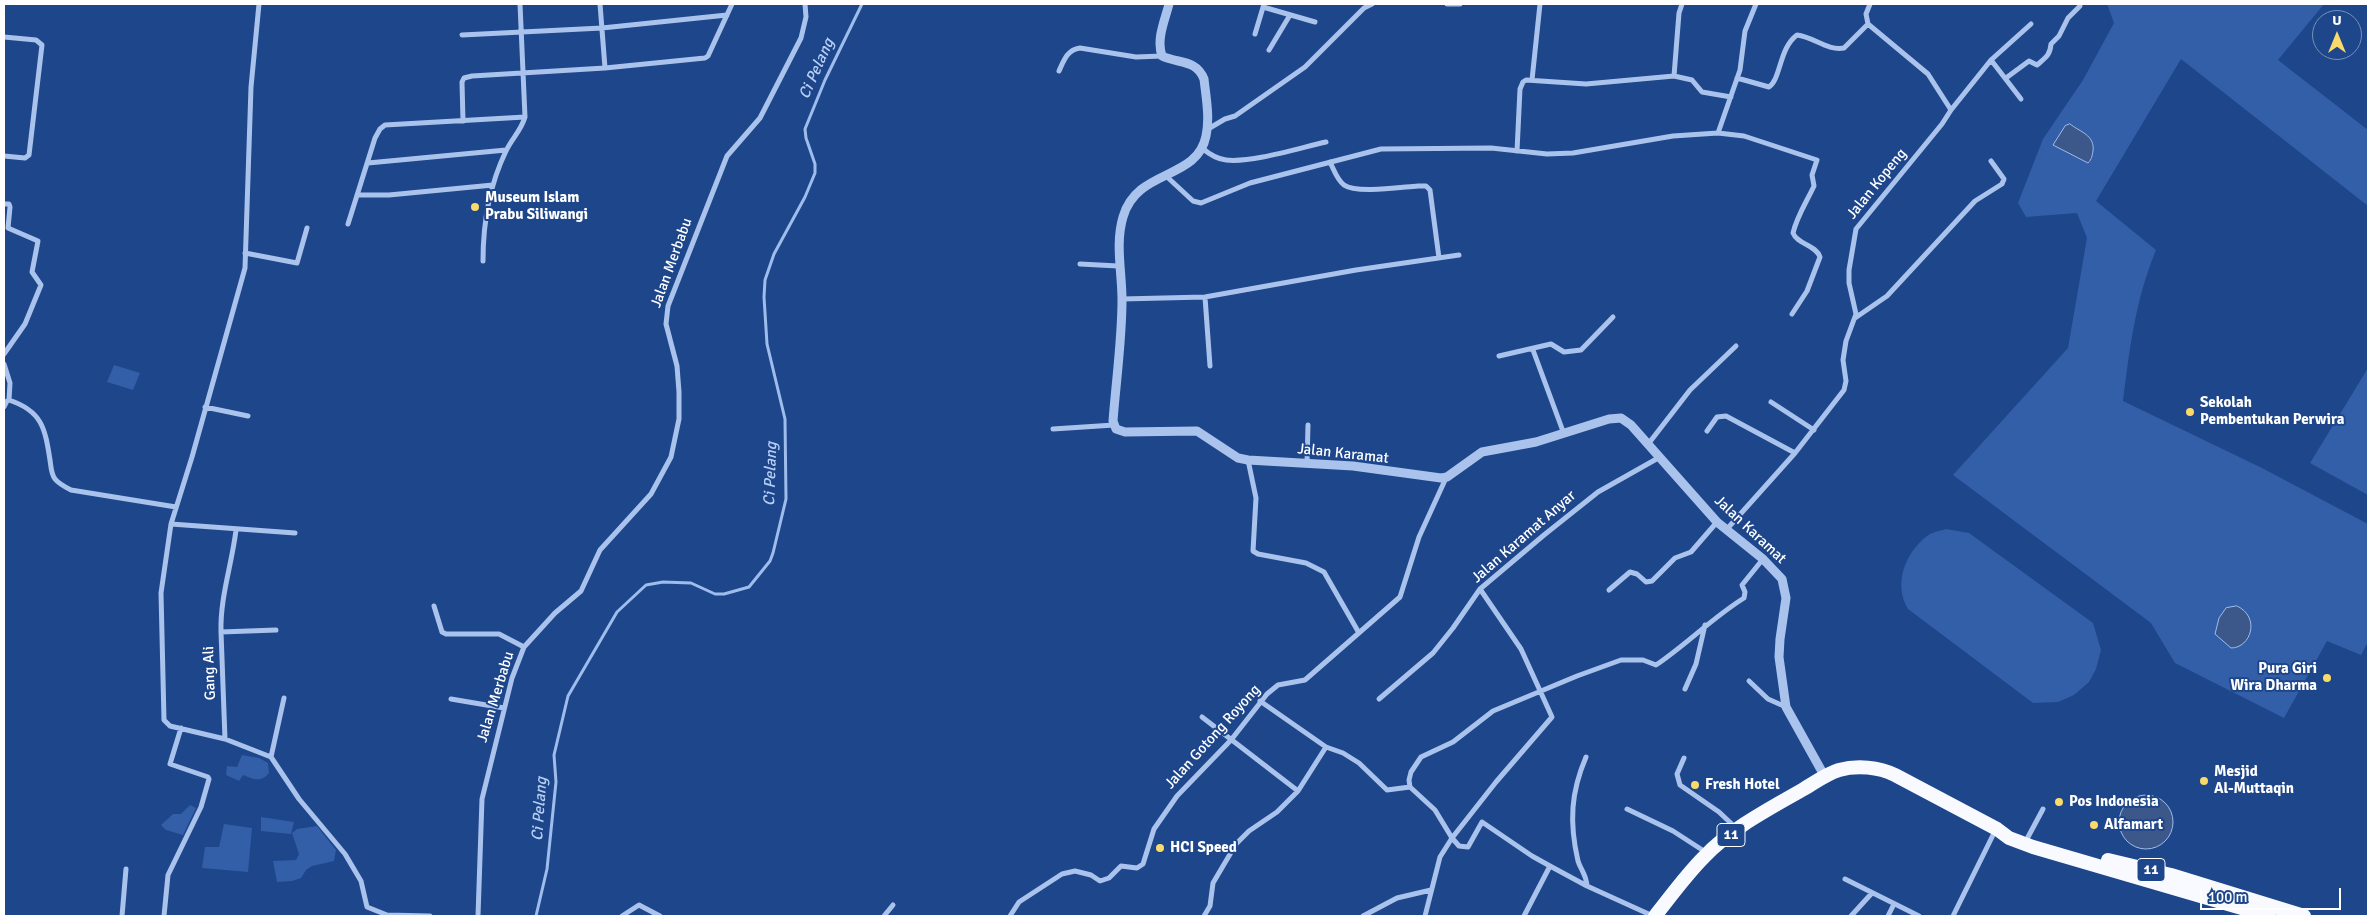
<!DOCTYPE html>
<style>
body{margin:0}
#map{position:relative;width:2372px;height:920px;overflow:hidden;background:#1e468b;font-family:Signika,sans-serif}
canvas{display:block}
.frame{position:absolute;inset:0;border:5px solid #fff;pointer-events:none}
.north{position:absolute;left:2312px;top:10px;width:50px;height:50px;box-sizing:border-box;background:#1e468b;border:1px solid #7890b9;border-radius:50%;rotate:0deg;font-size:14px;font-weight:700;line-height:20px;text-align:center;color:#fff}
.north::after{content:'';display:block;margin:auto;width:18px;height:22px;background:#fada6a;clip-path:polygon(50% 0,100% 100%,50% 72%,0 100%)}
.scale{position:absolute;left:2200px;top:888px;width:141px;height:22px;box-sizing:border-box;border:2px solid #fff;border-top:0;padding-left:6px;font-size:15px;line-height:18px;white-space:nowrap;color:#fff;-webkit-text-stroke:4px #1e468b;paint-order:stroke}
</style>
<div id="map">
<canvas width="2372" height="920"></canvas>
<div class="frame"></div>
<div class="north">U</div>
<div class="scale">100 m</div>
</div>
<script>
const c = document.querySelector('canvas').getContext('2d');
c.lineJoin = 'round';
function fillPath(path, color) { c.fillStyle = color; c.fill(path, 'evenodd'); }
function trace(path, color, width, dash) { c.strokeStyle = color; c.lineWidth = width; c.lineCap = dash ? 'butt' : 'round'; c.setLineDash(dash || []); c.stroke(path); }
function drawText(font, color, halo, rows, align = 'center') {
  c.font = font + ' Signika,sans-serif'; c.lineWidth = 4; c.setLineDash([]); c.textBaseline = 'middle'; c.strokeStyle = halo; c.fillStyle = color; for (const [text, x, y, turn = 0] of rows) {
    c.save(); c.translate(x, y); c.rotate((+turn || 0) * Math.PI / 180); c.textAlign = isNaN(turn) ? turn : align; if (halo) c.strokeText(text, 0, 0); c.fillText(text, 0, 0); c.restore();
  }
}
const green = new Path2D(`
 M 2107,4 L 2324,4 L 2278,60 L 2368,130 L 2368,206 L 2181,59 L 2096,201 L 2156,250 C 2135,301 2130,347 2123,401 L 2262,468 L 2368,524 L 2368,642 L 2361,655 L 2327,641 L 2284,718 L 2175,663 L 2151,623 L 1953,475 L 2068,348 L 2087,238 L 2077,213 L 2026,217 L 2018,203 L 2043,139 L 2083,80 L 2114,23 Z
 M 114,365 L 140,373 L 133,390 L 107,382 Z
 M 2368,368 L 2368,495 L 2310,463 Z
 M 1946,529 L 1969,533 L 2093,623 L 2101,650 L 2096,669 L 2089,682 L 2074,695 L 2058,702 L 2033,703 L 1908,609 C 1893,584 1905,553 1927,536 C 1932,532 1940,531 1946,529 Z
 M 242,755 L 259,758 L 268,763 L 269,773 C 261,783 253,779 243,775 L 239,781 L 226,775 L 227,766 L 237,767 Z
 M 190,805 L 196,808 L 183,835 L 166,830 L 161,825 L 173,814 L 181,814 Z
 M 261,817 L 294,822 L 291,834 L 261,831 Z
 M 224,824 L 252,828 L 248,872 L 202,868 L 205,847 L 219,847 Z
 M 317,826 L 336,850 L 334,861 L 312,866 L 306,870 L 301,878 L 292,881 L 277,882 L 273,861 L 296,860 L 299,854 L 292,833 L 297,829 Z`);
const water = new Path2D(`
 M 2070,124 C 2080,132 2095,135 2093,151 C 2092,156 2092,159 2088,163 L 2053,145 L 2065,126 Z
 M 2237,606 C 2261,617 2251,648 2231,648 L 2215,634 L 2219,618 L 2226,608 Z
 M2119 822a27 27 0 1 1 54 0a27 27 0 1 1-54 0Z`);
const stream = new Path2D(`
 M 536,916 L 547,869 L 556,782 L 554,755 L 568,696 L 617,612 L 646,585 L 663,582 L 691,583 L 715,594 L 724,594 L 749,587 L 770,561 L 773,553 L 786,499 L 785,419 L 767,344 L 764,297 L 765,280 L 774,254 L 805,197 L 815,173 L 815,164 L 806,138 L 805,129 L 825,80 L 862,4`);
const minor = new Path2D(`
 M 259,4 L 251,87 L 245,268 L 192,457 L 171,524 L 161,593 L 164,720 L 170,726 L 225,739 L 271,757 L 299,799 L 345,854 L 361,881 L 367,907 L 387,915 L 430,916
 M 600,4 L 605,68
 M 1447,4 L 1460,4
 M 1263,7 L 1315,22
 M 1255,34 L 1264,4
 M 462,35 L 602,28 L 727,15
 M 4,37 L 36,40 L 42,45 L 29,155 L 25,158 L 4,156
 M 1269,50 L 1290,15
 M 1991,60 L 2031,24
 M 1059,71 C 1064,60 1067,50 1080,48 L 1136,57 L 1162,56
 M 1674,76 L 1679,13 L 1682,4
 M 1737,78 L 1769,87 C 1781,79 1779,48 1797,35 C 1814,37 1827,51 1844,48 L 1868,24
 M 2006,78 L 2029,61 L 2037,65 C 2045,58 2050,56 2051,44 L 2059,36 L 2068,18 L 2080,6
 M 1532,80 L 1540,4
 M 1951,110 L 1991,60 L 2021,99
 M 463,121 L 462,82 L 464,78 L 472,76 L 605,68 L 705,58 L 708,56 L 732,4
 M 1208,129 L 1225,119 L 1235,116 L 1305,67 L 1364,8 L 1372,4
 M 1718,133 L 1740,70 L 1745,31 L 1756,4
 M 1202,148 C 1209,154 1217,159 1226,160 C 1252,163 1299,148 1326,142
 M 1517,151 L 1520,89 L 1523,82 L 1526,80 L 1586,84 L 1674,76 L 1692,80 L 1702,92 L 1731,97
 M 1330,162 C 1334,170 1337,180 1344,185 C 1356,194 1402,187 1418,186 L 1426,186 L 1430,190 L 1439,258
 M 368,163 L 506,150
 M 1165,175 L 1193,201 L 1201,203 L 1250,183 L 1381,149 L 1491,148 L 1547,154 L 1573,153 L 1673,136 L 1718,133 L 1744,136 L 1817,160 L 1812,175 L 1814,186 C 1807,201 1797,216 1793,233 C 1797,244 1816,245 1820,257 L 1807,291 L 1792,314
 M 357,195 L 389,195 L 493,185
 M 4,204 L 9,204 L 10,207 L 8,228 L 38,241 L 32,272 L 41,285 L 25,324 L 4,354
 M 348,224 L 375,138 L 380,129 L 385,125 L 525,117
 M 245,253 L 297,263 L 307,228
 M 483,261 C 483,222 489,186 506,151 C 512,138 521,131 525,117 L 520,4
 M 1080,264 L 1118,266
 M 1205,297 L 1210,366
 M 1122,299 L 1205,297 L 1356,270 L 1459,255
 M 1855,318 L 1887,296 L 1975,201 L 2002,184 L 2004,179 L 1991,161
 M 1533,350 L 1564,434
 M 1499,356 L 1551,344 L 1564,352 L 1581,350 L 1613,317
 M 4,364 L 10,383 L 9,400 L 7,401 L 4,407
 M 9,400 C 42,411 45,428 50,460 C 51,466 51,474 55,479 C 59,484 65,487 71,490 L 176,507
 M 1771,402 L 1814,430
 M 205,407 L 248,416
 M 1053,429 L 1114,425
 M 1707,431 L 1717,417 L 1726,416 L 1795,453
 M 1649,443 L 1690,390 L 1736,346
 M 1248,460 L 1256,498 L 1253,551 L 1258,554 L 1306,563 L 1324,572 L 1359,633
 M 1307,463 L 1308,425
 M 171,524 L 295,533
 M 1727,529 L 1795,453 L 1844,390 L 1846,381 L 1843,360 L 1846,341 L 1856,314 L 1849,283 L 1849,270 L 1856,229 L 1942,124 L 1951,110 L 1928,74 L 1868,24 L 1866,14 L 1870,4
 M 1480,589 L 1521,649 L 1552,717 L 1496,782 L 1452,838 L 1459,846 L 1468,847 L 1482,822 L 1532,856 L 1550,866
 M 1609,590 L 1630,572 L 1637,574 L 1646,582 L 1652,581 L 1675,558 L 1691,552 L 1717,522
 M 434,606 L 442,632 L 446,634 L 499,634 L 524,647
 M 221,632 C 220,597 232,564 236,530
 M 1749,681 L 1768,699 L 1786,707
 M 1685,689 L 1696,664 L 1705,625
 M 451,699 L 504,708
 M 1379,699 L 1433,653 L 1453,628 L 1480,589 L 1544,535 L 1598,492 L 1660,457
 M 1260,701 L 1326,747 L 1343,753 L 1359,763 L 1387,790 L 1410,787
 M 1202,717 L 1298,791
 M 225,739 L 221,632 L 276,630
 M 271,757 L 284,698
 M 1586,757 C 1571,792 1569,822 1578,861 C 1581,871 1586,873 1587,886
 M 1684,758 L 1677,774 L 1680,785 L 1719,812 L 1736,828
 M 1627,809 L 1673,831 L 1707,853
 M 2028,837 L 2043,809
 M 1845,879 L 1919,916
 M 122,916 L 126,869
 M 164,916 L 168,875 L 201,807 L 209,779 L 208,777 L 170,764 L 181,728
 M 478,916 L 482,799 L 512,678 L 524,647 L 555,613 L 581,591 L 600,550 L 651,494 L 671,457 L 679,419 L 679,392 L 677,366 L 666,324 L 668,306 L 727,156 L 760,118 L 801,38 L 806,17 L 805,4
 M 622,916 L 639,905 L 660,916
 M 884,916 L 893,905
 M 1010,916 L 1019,902 L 1062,874 L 1075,871 L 1091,875 L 1100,881 L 1109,878 L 1121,866 L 1137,868 L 1143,864 L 1154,829 L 1177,796 L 1231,740 L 1267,694 L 1278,685 L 1305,680 L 1400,597 L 1419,537 L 1446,478
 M 1204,916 L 1210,906 L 1213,883 L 1236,844 L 1249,831 L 1277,812 L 1298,791 L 1326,747
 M 1363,916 L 1397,898 L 1431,890
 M 1425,916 L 1440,857 L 1452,838 L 1435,810 L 1410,787 L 1409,780 L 1411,772 L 1421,757 L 1453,742 L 1493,711 L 1577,676 L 1621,660 L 1643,660 L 1656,665 C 1687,644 1712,618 1744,598 L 1745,592 L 1742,585 L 1763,559
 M 1524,916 L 1550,866 L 1587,886 L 1653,916
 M 1851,916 L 1872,893
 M 1888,916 L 1894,904
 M 1953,916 L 1996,829`);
const tertiary = new Path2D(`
 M 1169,4 C 1165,20 1156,39 1162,56 C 1179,64 1196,59 1204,79 C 1206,97 1210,118 1206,136 C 1197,181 1137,168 1123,217 C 1115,244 1122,272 1122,300 C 1122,340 1116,381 1113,421 L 1116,429 L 1125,432 L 1197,431 L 1238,458 L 1248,460 L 1353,466 L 1441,478 L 1447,477 L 1482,452 L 1536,442 L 1609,419 L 1621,418 L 1631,425 L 1717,522 L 1763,559 L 1782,579 L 1786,598 L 1780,639 L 1779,657 L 1786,707 L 1825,777`);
const trunk = new Path2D(`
 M 2108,860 L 2171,875 L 2304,916
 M 1655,916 C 1671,896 1686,875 1704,857 C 1730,829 1769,809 1802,790 C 1814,783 1826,774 1839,770 C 1857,765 1879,767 1895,775 L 1997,829 L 2009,838 L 2033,847 L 2269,916`);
const markers = [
 [475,207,5,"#fada6a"],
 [2190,412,5,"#fada6a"],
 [2327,678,5,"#fada6a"],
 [2204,781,5,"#fada6a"],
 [1695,785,5,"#fada6a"],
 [2059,802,5,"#fada6a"],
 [2094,825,5,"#fada6a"],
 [1160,848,5,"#fada6a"]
];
const shields = [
 [1731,835,28],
 [2151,870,28]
];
const shieldNames = [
 ["11",1731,835],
 ["11",2151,870]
];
const streetNames = [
 ["Jalan Kopeng",1877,184,-51],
 ["Jalan Merbabu",672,263,-70],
 ["Jalan Karamat",1343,454,6],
 ["Jalan Karamat",1750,530,43],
 ["Jalan Karamat Anyar",1524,537,-41],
 ["Gang Ali",210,673,-92],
 ["Jalan Merbabu",496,697,-73],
 ["Jalan Gotong Royong",1213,737,-48]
];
const poiNames = [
 ["Museum Islam",485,198],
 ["Prabu Siliwangi",485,215],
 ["Sekolah",2200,403],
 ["Pembentukan Perwira",2200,420],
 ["Pura Giri",2317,669,"right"],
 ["Wira Dharma",2317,686,"right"],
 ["Mesjid",2214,772],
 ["Al-Muttaqin",2214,789],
 ["Fresh Hotel",1705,785],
 ["Pos Indonesia",2069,802],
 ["Alfamart",2104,825],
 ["HCI Speed",1170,848]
];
const waterNames = [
 ["Ci Pelang",817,69,-66],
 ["Ci Pelang",771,474,-88],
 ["Ci Pelang",540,809,-86]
];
fillPath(green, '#325fa8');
fillPath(water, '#3c588b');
trace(water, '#9ebded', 1);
trace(stream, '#9ebded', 3);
trace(minor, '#aac3ec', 5);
trace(tertiary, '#aac3ec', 9);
trace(trunk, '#f8faff', 14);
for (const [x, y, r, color] of markers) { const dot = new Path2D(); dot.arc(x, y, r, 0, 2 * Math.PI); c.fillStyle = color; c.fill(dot); trace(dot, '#1e468b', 2); }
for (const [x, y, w] of shields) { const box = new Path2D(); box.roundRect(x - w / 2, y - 11.5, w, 23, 4); c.fillStyle = '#1e468b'; c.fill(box); trace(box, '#fff', 1); }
drawText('bold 14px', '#fff', null, shieldNames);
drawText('15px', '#fff', '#1e468b', streetNames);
drawText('bold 15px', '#fff', '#1e468b', poiNames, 'left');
drawText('italic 16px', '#b6cef3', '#1e468b', waterNames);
</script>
